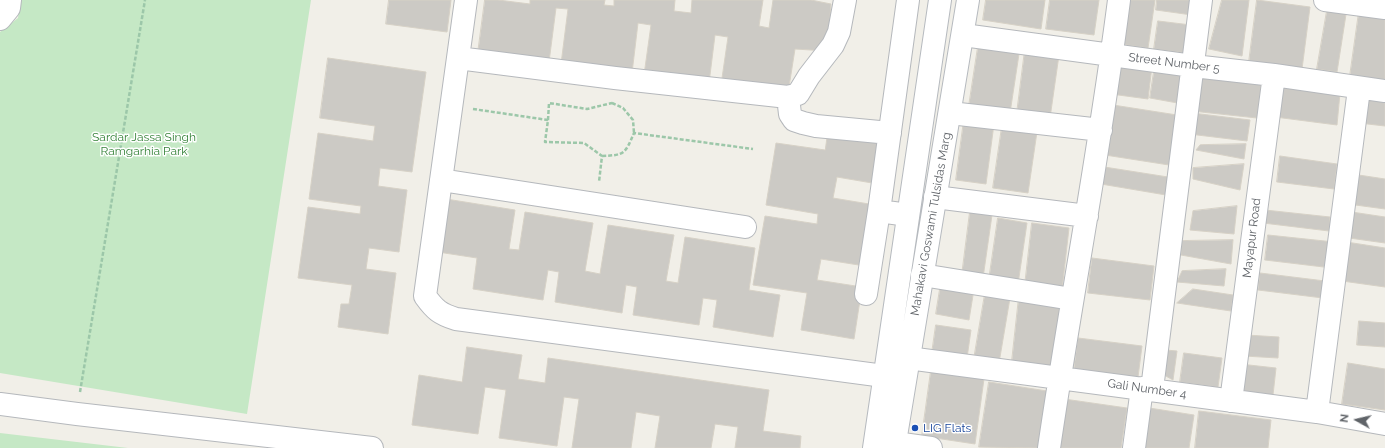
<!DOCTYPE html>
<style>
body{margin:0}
#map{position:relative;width:1385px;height:448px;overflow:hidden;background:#f1efe8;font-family:Raleway,sans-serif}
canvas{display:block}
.north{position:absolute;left:1337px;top:400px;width:40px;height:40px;-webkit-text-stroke:3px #fff;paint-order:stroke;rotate:278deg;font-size:11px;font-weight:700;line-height:16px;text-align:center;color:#5f6368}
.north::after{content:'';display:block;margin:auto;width:14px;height:18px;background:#5f6368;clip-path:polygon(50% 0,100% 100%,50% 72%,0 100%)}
</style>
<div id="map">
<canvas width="1385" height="448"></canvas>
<div class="north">N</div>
</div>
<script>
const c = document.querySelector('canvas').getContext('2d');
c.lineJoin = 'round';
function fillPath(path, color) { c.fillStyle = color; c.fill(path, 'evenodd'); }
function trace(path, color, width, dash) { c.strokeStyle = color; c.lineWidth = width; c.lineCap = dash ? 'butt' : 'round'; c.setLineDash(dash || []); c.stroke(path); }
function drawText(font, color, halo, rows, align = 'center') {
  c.font = font + ' Raleway,sans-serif'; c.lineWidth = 3; c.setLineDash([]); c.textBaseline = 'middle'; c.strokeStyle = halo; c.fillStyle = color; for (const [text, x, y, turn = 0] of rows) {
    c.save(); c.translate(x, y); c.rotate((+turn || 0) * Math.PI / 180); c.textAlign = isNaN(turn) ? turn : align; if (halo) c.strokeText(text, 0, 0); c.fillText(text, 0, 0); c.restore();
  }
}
const green = new Path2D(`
 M 20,0 L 311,0 L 247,414 L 0,373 L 0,32 L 18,18 Z
 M 0,433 L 128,448 L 0,448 Z`);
const building = new Path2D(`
 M 389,0 L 451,0 L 447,32 L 386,24 Z
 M 485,0 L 498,0 L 530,4 L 530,0 L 605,0 L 604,5 L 614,6 L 614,0 L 675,0 L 674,11 L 691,13 L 692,0 L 763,0 L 759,26 L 769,28 L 773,0 L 811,0 L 831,4 L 827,51 L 795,49 L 788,93 L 721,85 L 728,37 L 715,35 L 709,83 L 644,75 L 651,25 L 638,23 L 632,73 L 561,64 L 568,9 L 556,8 L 549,62 L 478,53 Z
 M 986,0 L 1045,0 L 1041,29 L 983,20 Z
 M 1050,0 L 1099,0 L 1094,35 L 1046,29 Z
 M 1120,0 L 1155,0 L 1148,48 L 1114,43 Z
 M 1157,0 L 1194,0 L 1192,15 L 1156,10 Z
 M 1222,0 L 1249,0 L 1242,56 L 1209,49 Z
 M 1257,0 L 1310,7 L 1302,69 L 1249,62 Z
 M 1328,5 L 1347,8 L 1337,72 L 1317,69 Z
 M 1359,12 L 1385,16 L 1385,81 L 1350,76 Z
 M 1158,21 L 1191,25 L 1187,53 L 1154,49 Z
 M 978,47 L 1019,54 L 1010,113 L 969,106 Z
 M 1025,50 L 1059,55 L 1050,118 L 1017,113 Z
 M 328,58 L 426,72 L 412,172 L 380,168 L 378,186 L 407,190 L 399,252 L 369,248 L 366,269 L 396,273 L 388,334 L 338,327 L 341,304 L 349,304 L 352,285 L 298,278 L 308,207 L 360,214 L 361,206 L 309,199 L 318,133 L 373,141 L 375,126 L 320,118 Z
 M 1116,61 L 1152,66 L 1148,99 L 1111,94 Z
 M 1155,65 L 1189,71 L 1183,104 L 1150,98 Z
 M 1197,76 L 1261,85 L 1257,118 L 1192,111 Z
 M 1279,85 L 1340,93 L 1337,125 L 1275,117 Z
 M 1362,96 L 1385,99 L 1385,126 L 1359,123 Z
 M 1113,105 L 1177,115 L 1169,165 L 1105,155 Z
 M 1192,113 L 1250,120 L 1247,141 L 1189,134 Z
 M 964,120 L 994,124 L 986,184 L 956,180 Z
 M 1003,120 L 1038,125 L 1028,193 L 993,188 Z
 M 828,132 L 884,139 L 878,184 L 837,177 L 833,198 L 875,205 L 865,266 L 821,259 L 817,280 L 862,287 L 854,339 L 801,330 L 807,293 L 753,285 L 765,216 L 817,224 L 818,214 L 766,205 L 776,143 L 825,150 Z
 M 1246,144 L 1244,159 L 1196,150 L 1200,145 Z
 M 1280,156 L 1337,164 L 1334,189 L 1277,182 Z
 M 1244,164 L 1240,190 L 1193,179 L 1193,168 Z
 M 1098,166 L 1168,177 L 1166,195 L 1095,183 Z
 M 1352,174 L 1385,179 L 1385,209 L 1348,204 Z
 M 446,199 L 515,210 L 509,249 L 519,250 L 525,212 L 593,223 L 585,271 L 600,274 L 608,225 L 674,235 L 666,281 L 678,283 L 685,237 L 755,248 L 749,290 L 780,295 L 773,337 L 713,327 L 717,300 L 703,298 L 699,325 L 633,315 L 637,287 L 626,285 L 622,313 L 555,302 L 559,272 L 548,270 L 543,300 L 473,289 L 477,258 L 438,252 Z
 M 1237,206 L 1234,234 L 1190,230 L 1193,211 Z
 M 1265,210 L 1330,217 L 1329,231 L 1263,223 Z
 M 1345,211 L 1385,217 L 1385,243 L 1342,237 Z
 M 970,212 L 992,215 L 983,278 L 962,275 Z
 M 998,218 L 1027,223 L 1018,284 L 989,280 Z
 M 1032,223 L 1069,228 L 1062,290 L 1025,285 Z
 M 1268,235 L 1334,242 L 1332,268 L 1265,260 Z
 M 1233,240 L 1231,264 L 1181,255 L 1182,241 Z
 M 1340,241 L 1385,248 L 1385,287 L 1335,280 Z
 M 1092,258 L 1154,266 L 1150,300 L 1088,293 Z
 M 1226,269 L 1224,286 L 1177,282 L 1182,271 Z
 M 1260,273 L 1325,281 L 1323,298 L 1258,290 Z
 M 941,283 L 974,289 L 969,320 L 936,314 Z
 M 1193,289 L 1233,295 L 1231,311 L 1177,303 Z
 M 985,294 L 1010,298 L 999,363 L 974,359 Z
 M 1019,297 L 1060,302 L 1053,366 L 1012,361 Z
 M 1359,321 L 1385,323 L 1385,347 L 1357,345 Z
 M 936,325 L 971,330 L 967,358 L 932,353 Z
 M 1246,335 L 1279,337 L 1278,358 L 1244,356 Z
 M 1078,338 L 1142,346 L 1138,377 L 1074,369 Z
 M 467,347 L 522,355 L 518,379 L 545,383 L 548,358 L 769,390 L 763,431 L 801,436 L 800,448 L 735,448 L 738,427 L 715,424 L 711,448 L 655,448 L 660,416 L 636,412 L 631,448 L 572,448 L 579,399 L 564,397 L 557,446 L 499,438 L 506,390 L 485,387 L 478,434 L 412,425 L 419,375 L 462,382 Z
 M 1166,350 L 1177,351 L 1173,380 L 1164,375 Z
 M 1184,353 L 1222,358 L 1218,387 L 1180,382 Z
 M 1348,363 L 1385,369 L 1385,410 L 1342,404 Z
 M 1240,364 L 1276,368 L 1273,395 L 1237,390 Z
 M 931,371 L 984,379 L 975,444 L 922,436 Z
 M 989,382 L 1047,391 L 1038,448 L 979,447 Z
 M 1064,399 L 1127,408 L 1121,448 L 1057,448 Z
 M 1143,407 L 1194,415 L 1189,448 L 1137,448 Z
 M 1199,411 L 1271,420 L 1268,448 L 1195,448 Z`);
const path = new Path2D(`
 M 612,103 L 623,108 L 633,120 L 634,133
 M 473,109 L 548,120 L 545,142 L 584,143 L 602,156 L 599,182
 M 548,120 L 549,103 L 587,109 L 612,103 L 612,101
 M 602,156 C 625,155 625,154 634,133 L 753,149
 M 80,392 L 145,0`);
const street = new Path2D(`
 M 466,0 L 425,296 C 435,310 440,314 456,319 L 884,376
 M 1325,0 L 1385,8
 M 0,19 L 9,8 L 10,0
 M 963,35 L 1193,66 L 1274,75 L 1385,91
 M 458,58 L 615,78 L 788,97 L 798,94 L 809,76 L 833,45 L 839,32 L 845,0
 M 788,97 L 790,114 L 794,120 L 803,123 L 816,126 L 890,133
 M 950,113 L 1101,130
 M 441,180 L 745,227
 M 935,197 L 1087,216
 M 879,211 L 908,0
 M 922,275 L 1072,299
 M 866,294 L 879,211 L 908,215
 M 908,358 L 1317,412 L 1385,424
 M 1152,389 L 1201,0
 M 1231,401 L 1274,75
 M 0,404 L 77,414 L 372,448
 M 1317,412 L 1359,89
 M 895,443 L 931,448
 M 1049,448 C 1071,298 1100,150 1119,0
 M 1134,448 L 1142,388`);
const secondary = new Path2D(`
 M 874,448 L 940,0
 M 894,448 L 968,0`);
const markers = [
 [915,428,4,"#1a4fb4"]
];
const streetNames = [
 ["Street Number 5",1174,63,7],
 ["Mahakavi Goswami Tulsidas Marg",931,224,-80],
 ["Mayapur Road",1252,238,-83],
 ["Gali Number 4",1147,389,8]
];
const parkNames = [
 ["Sardar Jassa Singh",144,137],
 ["Ramgarhia Park",144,151]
];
const transitNames = [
 ["LIG Flats",923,428]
];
fillPath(green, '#c5e8c5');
fillPath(building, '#cccac5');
trace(building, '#d6d1c6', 1);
trace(street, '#b5b8bc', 24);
trace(secondary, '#b6babf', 24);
trace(path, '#9cc7a9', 2.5, [4, 2]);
trace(street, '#fff', 22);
trace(secondary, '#fff', 22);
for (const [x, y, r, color] of markers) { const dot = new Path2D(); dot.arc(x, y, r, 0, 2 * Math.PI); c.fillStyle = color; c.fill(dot); trace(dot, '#fff', 1.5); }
drawText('12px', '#5f6368', '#fff', streetNames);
drawText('12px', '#348238', '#fff', parkNames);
drawText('12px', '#164399', '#fff', transitNames, 'left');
</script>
